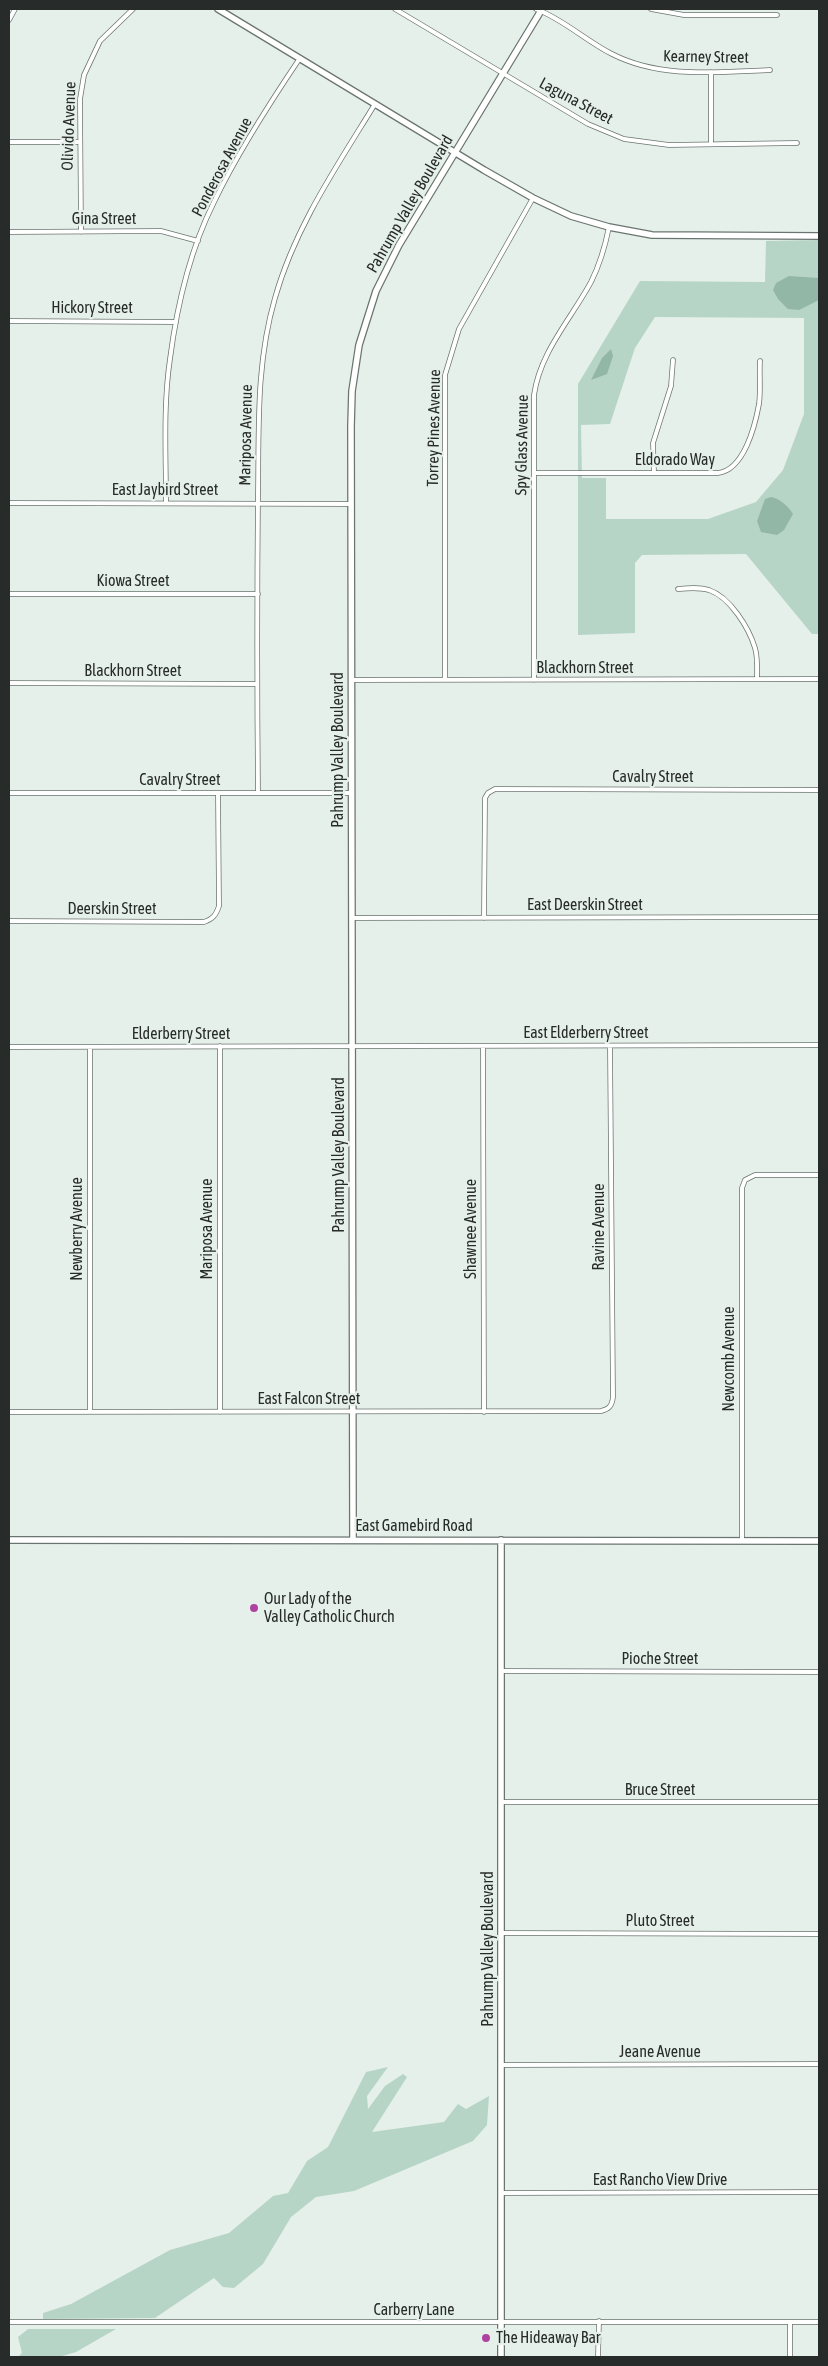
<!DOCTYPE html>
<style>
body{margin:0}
#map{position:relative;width:828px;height:2366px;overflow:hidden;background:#e5f0ea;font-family:"Asap Condensed",sans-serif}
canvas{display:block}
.frame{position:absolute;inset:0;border:10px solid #272b29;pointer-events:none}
</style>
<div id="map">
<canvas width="828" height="2366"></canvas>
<div class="frame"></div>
</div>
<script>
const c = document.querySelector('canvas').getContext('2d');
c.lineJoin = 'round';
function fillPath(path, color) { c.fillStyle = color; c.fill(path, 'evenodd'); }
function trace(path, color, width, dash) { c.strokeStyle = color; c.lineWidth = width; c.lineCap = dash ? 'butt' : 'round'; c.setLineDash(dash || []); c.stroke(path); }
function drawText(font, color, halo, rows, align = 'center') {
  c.font = font + ' "Asap Condensed",sans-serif'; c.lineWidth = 4.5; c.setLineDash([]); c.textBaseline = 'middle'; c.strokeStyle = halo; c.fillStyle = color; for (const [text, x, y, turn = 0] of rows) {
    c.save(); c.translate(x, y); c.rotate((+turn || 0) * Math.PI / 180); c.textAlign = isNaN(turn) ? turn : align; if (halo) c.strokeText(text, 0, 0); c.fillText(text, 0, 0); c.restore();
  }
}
const green = new Path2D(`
 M 819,240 L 819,634 L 812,634 L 746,554 L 642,555 L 635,563 L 635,633 L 578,635 L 578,384 L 640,281 L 765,282 L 766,241 ZM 655,317 L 804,318 L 804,414 L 783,470 L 756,502 L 708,519 L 606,519 L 606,478 L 582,478 L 581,425 L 610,424 L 635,348 Z
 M 388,2067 L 367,2096 L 368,2109 L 385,2086 L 403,2074 L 407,2077 L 372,2132 L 444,2122 L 458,2104 L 466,2109 L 489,2096 L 487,2125 L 473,2141 L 354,2191 L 316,2197 L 291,2217 L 263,2264 L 234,2288 L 223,2287 L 214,2278 L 155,2318 L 43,2319 L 43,2313 L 71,2304 L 170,2250 L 229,2233 L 273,2196 L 288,2193 L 307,2161 L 328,2147 L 366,2072 Z
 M 28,2329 L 116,2329 L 76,2352 L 59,2357 L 18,2357 L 22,2353 L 18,2337 Z`);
const water = new Path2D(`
 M 789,276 L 819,278 L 819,300 L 799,310 L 788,309 L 778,299 L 773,290 L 776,283 Z
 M 611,349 L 613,356 L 607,374 L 591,380 L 602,358 Z
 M 771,497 C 779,498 789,507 793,514 L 784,530 L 777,535 L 761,532 L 757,521 L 765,499 Z`);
const street = new Path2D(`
 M 395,9 L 588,124 L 624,139 L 669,145 L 797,143
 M 536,9 C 563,19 586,41 612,54 C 661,79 717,72 770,70
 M 651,9 L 684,15 L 777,15
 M 9,20 L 15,9
 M 711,72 L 711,144
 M 9,142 L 80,142
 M 9,232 L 161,231 L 198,241
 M 81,232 L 80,99 L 84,75 L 100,41 L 133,9
 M 9,321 L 176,322
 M 534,473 L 718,473 C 744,470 755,426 759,404 C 761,389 759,375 760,361
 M 654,473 L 653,443 L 671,386 L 673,360
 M 9,503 L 351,504
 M 166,503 C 166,455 163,406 170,359 C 177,305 190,250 214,202 C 238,152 269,104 300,58
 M 678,589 C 689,588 699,587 709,590 C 730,597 749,628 755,648 C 758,658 757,669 757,679
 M 9,594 L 258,594
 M 352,680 L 819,679
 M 445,680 L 445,375 L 459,329 L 533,198
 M 534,680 L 534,395 C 540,352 571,319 591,282 C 600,264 605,247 609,227
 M 9,683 L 257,684
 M 9,793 L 352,793
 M 258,793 C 257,693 257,593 258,494 C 259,427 256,363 275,298 C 295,227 337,166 375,104
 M 352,918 L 819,917
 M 484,918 L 485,798 L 488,793 L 495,789 L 819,790
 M 9,921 L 204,922 C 213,919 216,915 219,906 L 218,793
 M 220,1046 L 220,1412
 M 483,1046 L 484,1412
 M 9,1047 L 819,1045
 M 90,1047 L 90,1412
 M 9,1412 L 601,1411 C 609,1409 612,1406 613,1397 L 610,1046
 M 742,1541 L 742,1188 L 745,1180 L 755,1175 L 819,1175
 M 502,1671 L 819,1672
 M 502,1802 L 819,1802
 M 502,1933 L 819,1934
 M 502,2065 L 819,2064
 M 501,2193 L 819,2192
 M 9,2322 L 819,2322
 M 598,2357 L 599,2321
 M 790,2357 L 790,2322`);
const secondary = new Path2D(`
 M 218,9 L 484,170 L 533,198 L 571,216 L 609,227 L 652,235 L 819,236
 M 9,1540 L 819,1541
 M 353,1540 L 351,426 L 352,391 L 359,345 L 376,291 L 399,245 L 542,9
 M 501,1540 L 501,2357`);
const markers = [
 [254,1608,5,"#af42a1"],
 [486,2338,5,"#af42a1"]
];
const streetNames = [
 ["Kearney Street",706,57,1],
 ["Laguna Street",576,101,28],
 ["Olivido Avenue",69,126,-88],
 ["Ponderosa Avenue",222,167,-62],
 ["Pahrump Valley Boulevard",410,204,-60],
 ["Gina Street",104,219],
 ["Hickory Street",92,308],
 ["Torrey Pines Avenue",434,428,-89],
 ["Mariposa Avenue",246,435,-89],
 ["Spy Glass Avenue",522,445,-89],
 ["Eldorado Way",675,460],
 ["East Jaybird Street",165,490],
 ["Kiowa Street",133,581],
 ["Blackhorn Street",585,668],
 ["Blackhorn Street",133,671],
 ["Pahrump Valley Boulevard",338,750,-90],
 ["Cavalry Street",653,777],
 ["Cavalry Street",180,780],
 ["East Deerskin Street",585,905],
 ["Deerskin Street",112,909],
 ["East Elderberry Street",586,1033],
 ["Elderberry Street",181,1034],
 ["Pahrump Valley Boulevard",339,1155,-90],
 ["Ravine Avenue",599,1227,-90],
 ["Newberry Avenue",77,1229,-90],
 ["Mariposa Avenue",207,1229,-90],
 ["Shawnee Avenue",471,1229,-90],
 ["Newcomb Avenue",729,1359,-90],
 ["East Falcon Street",309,1399],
 ["East Gamebird Road",414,1526],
 ["Pioche Street",660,1659],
 ["Bruce Street",660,1790],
 ["Pluto Street",660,1921],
 ["Pahrump Valley Boulevard",488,1949,-90],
 ["Jeane Avenue",660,2052],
 ["East Rancho View Drive",660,2180],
 ["Carberry Lane",414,2310]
];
const poiNames = [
 ["Our Lady of the",264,1599],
 ["Valley Catholic Church",264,1617],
 ["The Hideaway Bar",496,2338]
];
fillPath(green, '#b7d5c6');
fillPath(water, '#93b7a6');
trace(street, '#6b7570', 5.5);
trace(secondary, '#6b7570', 8);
trace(street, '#fff', 4);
trace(secondary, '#fff', 5.5);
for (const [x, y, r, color] of markers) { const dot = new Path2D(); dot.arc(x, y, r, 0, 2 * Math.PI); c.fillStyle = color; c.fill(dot); trace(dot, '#e5f0ea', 2); }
drawText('16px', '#272b29', '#e5f0ea', streetNames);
drawText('16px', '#272b29', '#e5f0ea', poiNames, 'left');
</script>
